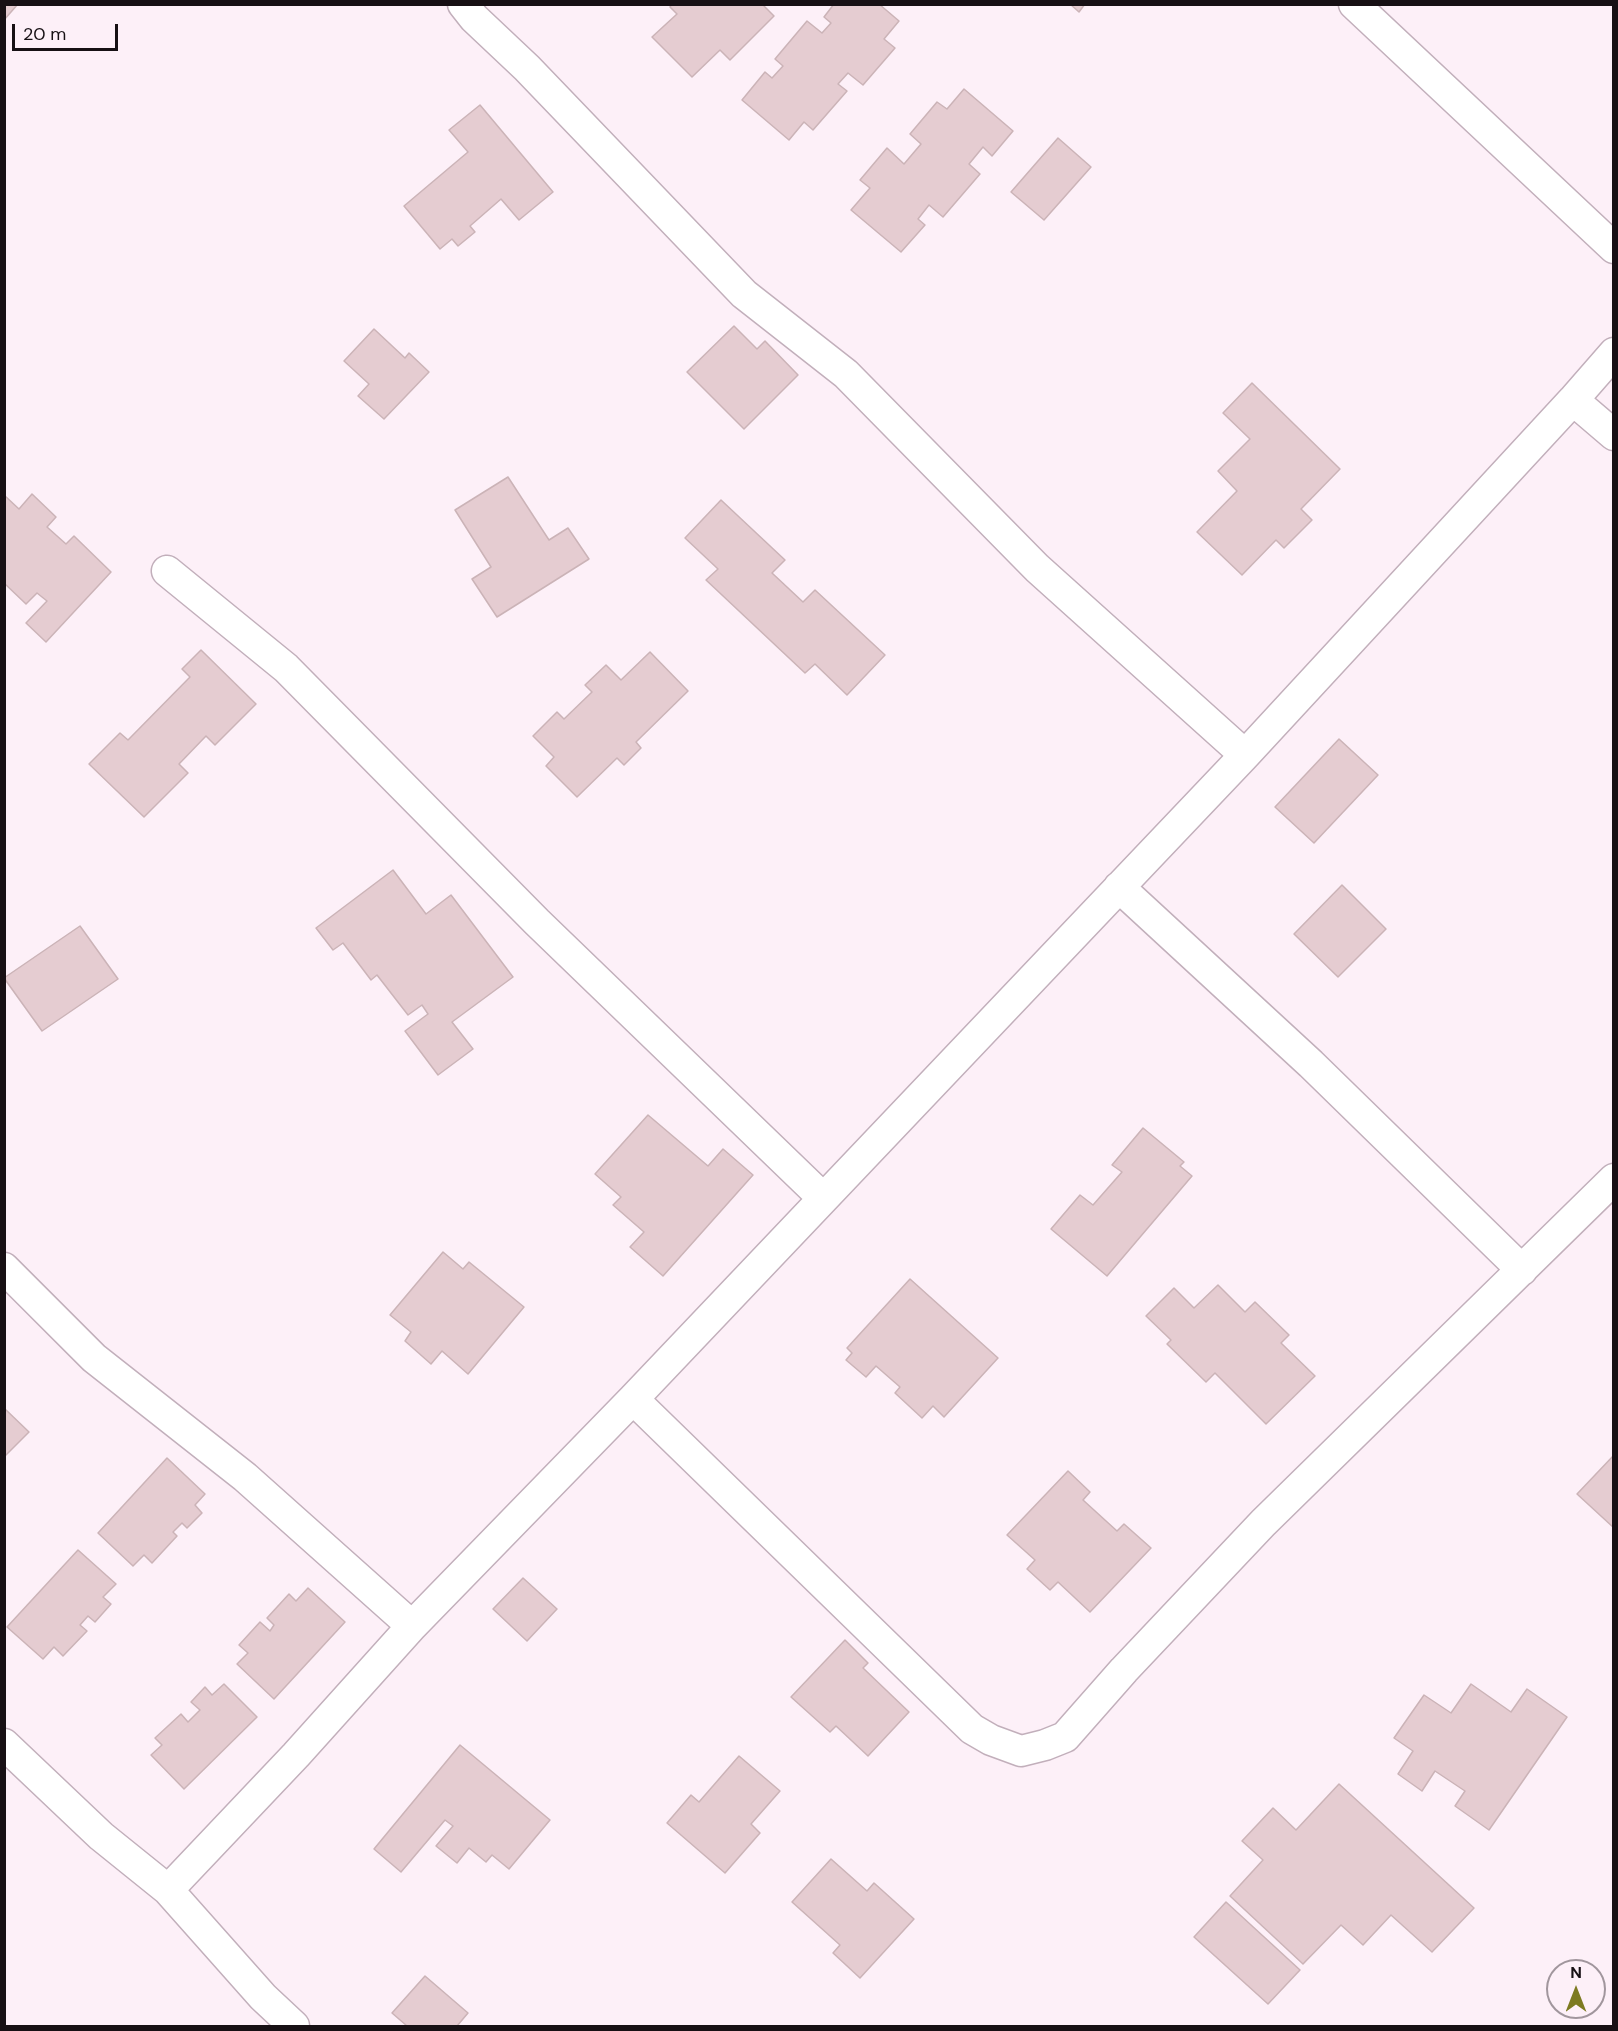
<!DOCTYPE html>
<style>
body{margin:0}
#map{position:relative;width:1618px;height:2031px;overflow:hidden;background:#fdf0f8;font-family:"DM Sans",sans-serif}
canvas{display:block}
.frame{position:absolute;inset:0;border:6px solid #171014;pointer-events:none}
.north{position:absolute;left:1546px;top:1959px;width:60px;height:60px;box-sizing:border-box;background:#fdf0f8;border:2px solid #a1969d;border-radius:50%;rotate:0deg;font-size:16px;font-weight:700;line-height:24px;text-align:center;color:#171014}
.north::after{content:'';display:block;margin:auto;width:21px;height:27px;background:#7d7a21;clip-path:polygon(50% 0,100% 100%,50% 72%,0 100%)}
.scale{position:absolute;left:12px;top:24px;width:106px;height:27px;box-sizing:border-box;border:3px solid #171014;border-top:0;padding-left:8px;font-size:18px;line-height:21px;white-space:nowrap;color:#171014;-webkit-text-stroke:4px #fdf0f8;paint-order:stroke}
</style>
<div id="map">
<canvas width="1618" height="2031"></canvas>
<div class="frame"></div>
<div class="north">N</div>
<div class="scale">20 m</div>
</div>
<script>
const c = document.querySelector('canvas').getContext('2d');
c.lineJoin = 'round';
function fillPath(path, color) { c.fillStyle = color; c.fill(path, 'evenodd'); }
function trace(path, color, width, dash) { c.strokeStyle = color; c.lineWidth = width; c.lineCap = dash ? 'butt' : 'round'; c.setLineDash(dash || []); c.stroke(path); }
const building = new Path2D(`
 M 4,4 L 18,4 L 4,20 Z
 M 672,4 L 765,4 L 764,6 L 774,16 L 730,60 L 720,50 L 692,77 L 652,37 L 677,14 L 670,7 Z
 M 834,4 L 879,4 L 899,21 L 884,39 L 895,48 L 863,85 L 848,73 L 838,84 L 847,91 L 813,130 L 804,122 L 789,140 L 742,100 L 765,72 L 772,78 L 783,66 L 775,59 L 807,21 L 822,33 L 831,23 L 824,17 Z
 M 1070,4 L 1085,4 L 1079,12 Z
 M 964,89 L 1013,131 L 992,156 L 983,147 L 969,164 L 980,174 L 943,217 L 929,205 L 918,219 L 925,225 L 901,252 L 851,210 L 870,188 L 860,180 L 887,148 L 904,164 L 921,144 L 910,134 L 937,102 L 947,109 Z
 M 480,105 L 553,192 L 519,220 L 501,199 L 470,226 L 475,232 L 458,246 L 452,239 L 440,249 L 404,206 L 468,152 L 449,130 Z
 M 1058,138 L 1091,167 L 1044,220 L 1011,192 Z
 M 734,326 L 757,349 L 765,341 L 798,375 L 744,429 L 687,372 Z
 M 374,329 L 405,358 L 409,353 L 429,372 L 384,419 L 358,396 L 369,384 L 344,361 Z
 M 1252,383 L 1340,469 L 1301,509 L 1312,520 L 1284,548 L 1276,540 L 1242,575 L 1197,532 L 1237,491 L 1218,471 L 1250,439 L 1223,413 Z
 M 508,477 L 549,540 L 568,528 L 589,559 L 497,617 L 472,579 L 491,567 L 455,510 Z
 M 32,494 L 56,517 L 47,527 L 66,544 L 74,536 L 111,572 L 46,642 L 26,623 L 47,601 L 37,593 L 26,604 L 4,583 L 4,495 L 19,509 Z
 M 721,500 L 785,560 L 772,573 L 803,602 L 815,590 L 885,655 L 847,695 L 815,664 L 805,673 L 706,580 L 718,569 L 685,538 Z
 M 201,650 L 256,704 L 215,745 L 206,736 L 179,764 L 188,773 L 144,817 L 89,764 L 120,733 L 128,740 L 190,677 L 182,669 Z
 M 650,652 L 688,691 L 636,742 L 641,748 L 624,765 L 617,758 L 577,797 L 546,766 L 554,757 L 533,736 L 557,712 L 564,719 L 592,692 L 585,685 L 606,665 L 621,680 Z
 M 1339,739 L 1378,775 L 1314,843 L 1275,807 Z
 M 393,870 L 426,914 L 451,895 L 513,977 L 452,1022 L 473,1049 L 438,1075 L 405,1031 L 428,1014 L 422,1005 L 408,1015 L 377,975 L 371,980 L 343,943 L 333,950 L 316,928 Z
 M 1342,885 L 1386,929 L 1338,977 L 1294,934 Z
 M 80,926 L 118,979 L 42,1031 L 4,978 Z
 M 648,1115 L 708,1166 L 723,1149 L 753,1175 L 663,1276 L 630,1247 L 644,1232 L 613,1205 L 621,1197 L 595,1174 Z
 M 1143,1128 L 1184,1162 L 1180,1166 L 1192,1176 L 1107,1276 L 1051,1229 L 1080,1195 L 1093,1205 L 1122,1172 L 1112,1165 Z
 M 443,1252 L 463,1269 L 469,1262 L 524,1307 L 468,1374 L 442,1351 L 431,1364 L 405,1341 L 411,1332 L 390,1315 Z
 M 910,1279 L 998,1358 L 944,1417 L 933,1406 L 922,1418 L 895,1393 L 900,1387 L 876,1366 L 866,1377 L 846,1360 L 852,1353 L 847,1348 Z
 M 1218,1285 L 1245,1312 L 1255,1302 L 1289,1335 L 1281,1343 L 1315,1376 L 1266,1424 L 1215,1373 L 1206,1382 L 1167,1344 L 1171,1340 L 1146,1316 L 1174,1288 L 1194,1308 Z
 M 4,1408 L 29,1432 L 4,1457 Z
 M 1614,1455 L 1614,1528 L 1577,1494 Z
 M 167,1458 L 205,1494 L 195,1505 L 202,1513 L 187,1528 L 182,1523 L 173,1532 L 177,1536 L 152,1563 L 144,1555 L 133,1566 L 98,1533 Z
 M 1068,1471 L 1090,1492 L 1083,1500 L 1117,1531 L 1124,1524 L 1151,1548 L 1090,1612 L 1058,1582 L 1050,1590 L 1027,1569 L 1035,1560 L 1007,1535 Z
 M 78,1550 L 116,1584 L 103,1597 L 111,1604 L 95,1622 L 88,1616 L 80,1625 L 87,1631 L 63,1656 L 54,1647 L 43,1659 L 7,1627 Z
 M 523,1578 L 557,1609 L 527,1641 L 493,1609 Z
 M 308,1588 L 345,1622 L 274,1699 L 237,1664 L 248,1653 L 239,1645 L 260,1622 L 270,1631 L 274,1625 L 267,1618 L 289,1594 L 296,1601 Z
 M 845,1640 L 868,1663 L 863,1668 L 909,1712 L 868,1756 L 836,1726 L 830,1732 L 791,1697 Z
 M 224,1684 L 257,1717 L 184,1789 L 151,1755 L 162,1745 L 155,1738 L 181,1714 L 188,1722 L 200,1710 L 191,1702 L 205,1687 L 212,1695 Z
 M 1471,1684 L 1511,1712 L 1527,1689 L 1567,1717 L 1489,1830 L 1455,1806 L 1465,1791 L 1435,1771 L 1422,1791 L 1398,1774 L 1413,1751 L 1394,1738 L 1424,1695 L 1451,1713 Z
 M 460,1745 L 550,1820 L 509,1869 L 492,1855 L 486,1862 L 469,1848 L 457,1863 L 436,1846 L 453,1826 L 445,1820 L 401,1872 L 374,1849 Z
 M 739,1756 L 780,1791 L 751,1824 L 760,1833 L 725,1873 L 667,1823 L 691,1795 L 699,1802 Z
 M 1339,1784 L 1474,1908 L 1432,1952 L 1391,1915 L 1363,1945 L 1341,1925 L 1303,1964 L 1230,1896 L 1263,1860 L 1242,1841 L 1273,1808 L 1296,1830 Z
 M 831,1859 L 867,1891 L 874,1883 L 914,1919 L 860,1978 L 833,1953 L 840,1945 L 792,1902 Z
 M 1226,1902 L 1300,1970 L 1268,2004 L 1194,1937 Z
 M 425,1976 L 468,2013 L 457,2026 L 407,2026 L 392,2013 Z`);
const minor = new Path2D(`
 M 463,4 L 474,18 L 527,68 L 744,294 L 846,374 L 1037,568 L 1245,755
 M 1354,4 L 1614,248
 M 1573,400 L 1614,435
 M 167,571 L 286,668 L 537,922 L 823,1198
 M 1119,887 L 1311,1064 L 1522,1270
 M 4,1268 L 94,1358 L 245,1477 L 412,1626
 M 633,1399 L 972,1729 L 991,1740 L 1021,1751 L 1045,1745 L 1065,1737 L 1124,1670 L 1263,1523 L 1614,1179
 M 4,1744 L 101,1836 L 168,1890 L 263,1997 L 294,2026
 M 168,1890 L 296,1755 L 412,1626 L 633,1399 L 1245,755 L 1573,400 L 1614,353`);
fillPath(building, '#e5ccd1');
trace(building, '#cbb3b7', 1.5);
trace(minor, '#c2afbb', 33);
trace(minor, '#fff', 30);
</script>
